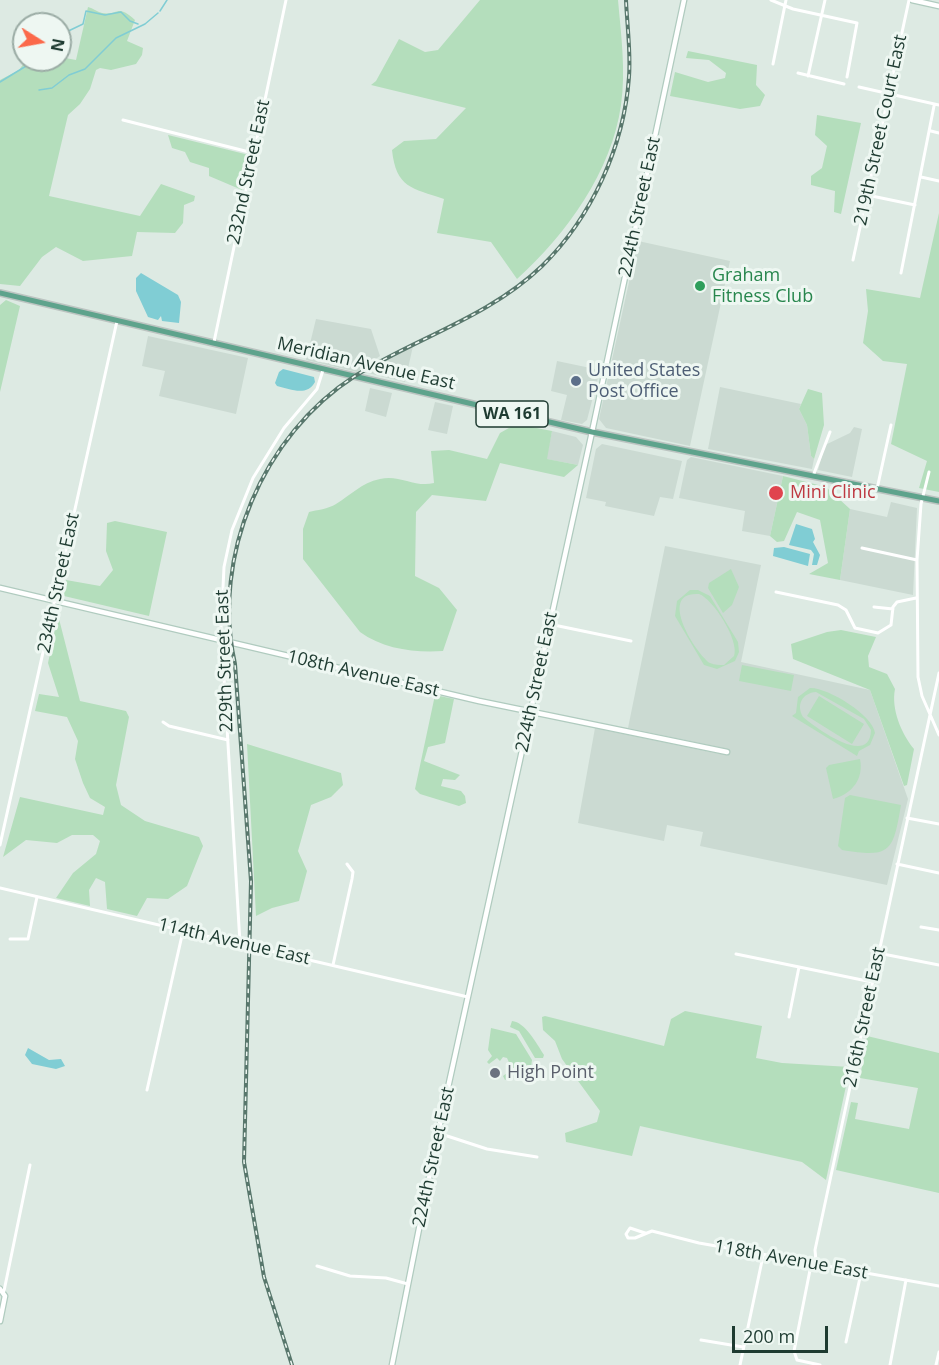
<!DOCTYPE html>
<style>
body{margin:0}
#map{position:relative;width:939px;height:1365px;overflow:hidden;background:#ddeae3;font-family:"Open Sans",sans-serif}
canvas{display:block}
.north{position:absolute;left:12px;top:12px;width:60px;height:60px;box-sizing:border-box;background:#eef7f2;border:2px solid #9baca5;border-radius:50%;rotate:101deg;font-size:16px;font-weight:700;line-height:24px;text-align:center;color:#1e3b31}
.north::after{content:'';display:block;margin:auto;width:21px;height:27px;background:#fb694a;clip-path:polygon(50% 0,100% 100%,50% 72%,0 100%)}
.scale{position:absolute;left:732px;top:1326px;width:96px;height:27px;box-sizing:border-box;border:3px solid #1e3b31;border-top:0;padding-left:8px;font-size:18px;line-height:21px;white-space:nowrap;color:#1e3b31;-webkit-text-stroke:4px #eef7f2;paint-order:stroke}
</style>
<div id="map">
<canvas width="939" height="1365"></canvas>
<div class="north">N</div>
<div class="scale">200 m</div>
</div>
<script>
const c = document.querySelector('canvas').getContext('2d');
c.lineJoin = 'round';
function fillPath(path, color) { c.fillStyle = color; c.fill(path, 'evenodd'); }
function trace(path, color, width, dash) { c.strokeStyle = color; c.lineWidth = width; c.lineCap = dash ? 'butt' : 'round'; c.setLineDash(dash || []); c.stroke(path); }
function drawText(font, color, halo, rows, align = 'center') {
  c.font = font + ' "Open Sans",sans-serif'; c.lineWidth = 6; c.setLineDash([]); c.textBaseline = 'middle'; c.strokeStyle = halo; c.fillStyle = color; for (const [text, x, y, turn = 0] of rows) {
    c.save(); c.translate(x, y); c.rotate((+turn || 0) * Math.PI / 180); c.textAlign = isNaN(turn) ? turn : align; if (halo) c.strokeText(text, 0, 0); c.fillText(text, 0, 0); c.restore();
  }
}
const built = new Path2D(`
 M 638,241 L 730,261 L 690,446 L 606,428 L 599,419 Z
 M 316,319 L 371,329 L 380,356 L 357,372 L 306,360 Z
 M 148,336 L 248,358 L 236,414 L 159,396 L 165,371 L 142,366 Z
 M 413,346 L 405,382 L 364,372 Z
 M 557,361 L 600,370 L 587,420 L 582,424 L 561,420 L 567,395 L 551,391 Z
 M 720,387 L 801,404 L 799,409 L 807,425 L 811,456 L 814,459 L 812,469 L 708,449 Z
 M 370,388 L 392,393 L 386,417 L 365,411 Z
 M 435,402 L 453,406 L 447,434 L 428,430 Z
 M 854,427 L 862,429 L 852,477 L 818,470 L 825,445 L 850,433 Z
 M 552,431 L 576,437 L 583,445 L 578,465 L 546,459 Z
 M 602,444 L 682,461 L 673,499 L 660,497 L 654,516 L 605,506 L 606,502 L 586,498 L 596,449 Z
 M 691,457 L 783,476 L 770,536 L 742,531 L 745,511 L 679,498 L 687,460 Z
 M 891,502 L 917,508 L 913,595 L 840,580 L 850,509 L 887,517 Z
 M 665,546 L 761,565 L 741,662 L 870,690 L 908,799 L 887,885 L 700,846 L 703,832 L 667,825 L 664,841 L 578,823 L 595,728 L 720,754 L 723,748 L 628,728 Z`);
const green = new Path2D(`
 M 480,0 L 618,0 C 621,34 626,71 621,105 C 612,171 566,235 517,279 L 491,242 L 437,233 L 444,199 C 412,188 396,188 392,150 L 404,141 L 436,139 L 466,108 L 371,85 L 376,81 L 399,39 L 425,52 L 438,50 Z
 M 88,7 C 93,8 97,12 102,13 C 119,16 116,3 135,20 L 127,41 L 143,48 L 142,55 L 136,64 L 111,70 L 100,68 L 96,70 L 90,89 L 80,104 L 68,115 L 49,196 L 140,216 L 161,184 L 195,196 L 194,201 L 184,205 L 183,223 L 175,233 L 137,232 L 132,256 L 83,261 L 56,247 L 42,257 L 20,286 L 0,284 L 0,80 L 19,70 L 26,60 L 60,60 L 60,57 L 76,60 Z
 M 688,51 L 757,65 L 756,85 L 765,95 L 760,106 L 740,109 L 670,96 L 675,72 L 708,82 L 725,78 L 726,73 L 709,60 L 686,58 Z
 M 817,115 L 861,123 L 841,214 L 834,212 L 835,191 L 811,185 L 811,176 L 822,168 L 827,146 L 815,135 Z
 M 168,135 L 249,155 L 242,190 L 209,176 L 209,168 L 190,162 L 185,152 L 172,148 Z
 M 939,213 L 939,492 L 919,488 L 927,461 L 891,444 L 907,364 L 883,361 L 863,343 L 868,311 L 866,289 L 920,298 Z
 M 6,300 L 20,306 L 0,392 L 0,305 Z
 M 808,389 L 822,393 L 824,425 L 814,459 L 811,456 L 807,425 L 799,409 Z
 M 516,424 L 552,431 L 547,459 L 578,465 L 564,477 L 500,463 L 486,501 L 432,495 L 416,512 L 415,576 L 439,588 L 457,610 L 443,651 C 415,653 383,649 360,632 L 303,559 L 303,529 L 309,512 C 317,510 328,509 336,504 C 351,495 361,483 380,479 C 399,474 415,488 434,483 L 431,451 L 449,450 L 487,459 L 500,433 Z
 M 783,476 L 826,487 L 850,509 L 840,580 L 809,574 L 828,563 L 820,520 L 797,512 L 784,541 L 777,542 L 770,536 Z
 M 115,521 L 167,532 L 149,616 L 64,596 L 66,580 L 100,586 L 113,570 L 106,551 L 107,523 Z
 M 731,569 L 739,587 L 732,605 L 723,613 L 708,588 L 709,583 Z
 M 690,590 L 698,590 L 710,596 L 738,642 L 739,652 L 735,661 L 717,669 L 704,665 L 675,616 L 677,601 ZM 699,594 C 713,599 740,641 734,656 L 724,665 C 719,665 715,665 710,663 C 696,654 656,591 699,594 Z
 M 58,615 L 80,701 L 126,711 L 129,717 L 116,785 L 121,805 L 145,821 L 199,837 L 203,846 L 187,886 L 168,899 L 147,898 L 137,916 L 107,909 L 105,882 L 96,878 L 89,890 L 90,906 L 56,898 L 73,873 L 96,854 L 100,841 L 93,835 L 72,835 L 57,843 L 26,840 L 3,857 L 20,797 L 103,815 L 105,807 L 90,798 L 83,783 L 75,759 L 78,741 L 67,717 L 35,711 L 39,694 L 59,697 L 48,663 Z
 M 841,630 L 876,637 L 868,656 L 869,667 L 887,674 L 895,689 C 891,709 901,733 914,749 L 907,785 L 904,786 L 870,690 L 793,659 L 791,644 L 827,632 Z
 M 742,665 L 794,675 L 791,691 L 739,681 Z
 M 810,688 C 827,687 873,715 875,733 L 870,745 L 859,751 L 857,756 L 792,716 L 796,713 L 798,697 ZM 816,692 L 864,719 L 871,730 C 870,768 816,728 803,717 C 796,705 802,693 816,692 Z
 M 435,695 L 454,699 L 445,743 L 428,747 L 424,761 L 460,775 L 455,780 L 443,779 L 441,786 L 461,791 L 465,796 L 466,803 L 459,806 L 420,794 L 415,789 Z
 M 819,696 L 864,724 L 852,744 L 807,716 Z
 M 247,744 L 341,773 L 343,785 L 331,797 L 311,805 L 298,851 L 307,871 L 299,901 L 272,908 L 256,916 Z
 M 860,759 C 864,779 852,794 833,799 L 826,768 L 829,765 Z
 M 850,795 L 901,805 C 893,852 891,858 842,850 L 838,846 L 845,798 Z
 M 685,1011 L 762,1026 L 756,1058 L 782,1063 L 850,1067 L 826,1180 L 802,1162 L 640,1126 L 632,1156 L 566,1142 L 565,1133 L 597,1122 L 600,1111 L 562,1059 L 555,1041 L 543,1030 L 542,1017 L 545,1016 L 664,1046 L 671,1019 Z
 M 512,1021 C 525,1022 537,1044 544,1055 L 543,1058 L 535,1058 L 519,1031 L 510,1027 Z
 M 491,1028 L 516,1034 L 532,1060 L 531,1067 L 528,1065 L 505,1080 L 503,1076 L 512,1069 L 507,1058 L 503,1057 L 500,1061 L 497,1058 L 489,1064 L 487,1062 L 492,1056 L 488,1050 Z
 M 867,1036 L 939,1053 L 939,1193 L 836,1170 L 851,1102 L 858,1103 L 855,1119 L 909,1129 L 918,1088 L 860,1078 Z`);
const water = new Path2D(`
 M 141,273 L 178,295 L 181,302 L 179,323 L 162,321 L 161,316 L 158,320 L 148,317 L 136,291 L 136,278 Z
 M 283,369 L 314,377 L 315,382 C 307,397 290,389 277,386 L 275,383 L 279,372 Z
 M 796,524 L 812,529 L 815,539 L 813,542 L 820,555 L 817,565 L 812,565 L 814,554 L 811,550 L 789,545 Z
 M 784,547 L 810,554 L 808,566 L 773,556 L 774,548 Z
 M 28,1048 L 49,1060 L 61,1059 L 65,1066 L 56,1069 L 32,1064 L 25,1055 Z`);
const stream = new Path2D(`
 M 160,11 L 167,0
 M 60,35 L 83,24 L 86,11 L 105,15 L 121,12 L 130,21 L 138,24
 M 0,82 L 36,60
 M 39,90 L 52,88 L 69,75 L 85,69 L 116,38 L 145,24 L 158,13`);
const street = new Path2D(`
 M 771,0 L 793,9 L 857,23 L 847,77
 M 773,64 L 786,0
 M 798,73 L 844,84
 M 808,76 L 825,0
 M 859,87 L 939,105
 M 123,120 L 253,153
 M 931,131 L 939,133
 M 921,177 L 939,181
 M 867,195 L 915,205
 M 853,260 L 909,0
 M 901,273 L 934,106
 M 214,342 L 286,0
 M 929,472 L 921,504 L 917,560 L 918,677 L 922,696 L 939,735
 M 813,476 L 830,432
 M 877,489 L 891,425
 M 862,548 L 917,560
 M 776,592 L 838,605 L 846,610 L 855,628 L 878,633 L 891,625 L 893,607 L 897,602 L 916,598
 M 874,607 L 893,609
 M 549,624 L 631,641
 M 163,722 L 169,726 L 228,740
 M 907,818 L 939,824
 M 0,845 L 117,321
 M 897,864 L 939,873
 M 0,888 L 468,997
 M 921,927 L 939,930
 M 10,939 L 28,939 L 37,897
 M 240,943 L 221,628 L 224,567 L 232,530 L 253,478 L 284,428 L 317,389 L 323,370
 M 878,953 L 939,965
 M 736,954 L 872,982
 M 333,965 L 352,879 L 353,872 L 347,864
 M 789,1017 L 799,967
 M 147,1090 L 183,931
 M 438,1133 L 487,1149 L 537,1157
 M 645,1233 L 630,1228 L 626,1234 L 628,1238 L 635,1238 L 652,1231 L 699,1243 L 807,1262 L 816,1261 L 827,1266 L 939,1286
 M 317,1266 L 350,1276 L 386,1278 L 408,1284
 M 4,1291 L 30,1165
 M 701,1340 L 743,1347
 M 846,1342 L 861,1273
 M 740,1365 L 763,1256
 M 820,1365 L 797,1360 L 794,1351 L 811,1265 L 816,1261 L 815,1250 L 939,673
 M 890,1365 L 906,1280
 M 936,1365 L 939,1352`);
const secondary = new Path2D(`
 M 912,0 L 939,6
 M 0,588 L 479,701 L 727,752
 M 0,1289 L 5,1296 L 0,1321
 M 392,1365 L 438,1133 L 592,432 L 684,0`);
const primary = new Path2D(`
 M 0,293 L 592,432 L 939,501`);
const rail = new Path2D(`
 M 292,1365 L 264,1277 L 244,1162 L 251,881 L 235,664 C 211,556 263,435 355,376 C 416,338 489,317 542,266 C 592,217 624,146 629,77 C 631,52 627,25 626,0`);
const markers = [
 [700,286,6,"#2e9e5b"],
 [576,381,6,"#5c6f8a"],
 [776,493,8,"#e0444e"],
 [495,1073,6,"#6b7280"]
];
const shields = [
 [512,414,72]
];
const shieldNames = [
 ["WA 161",512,414]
];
const streetNames = [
 ["219th Street Court East",881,130,-78],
 ["232nd Street East",249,172,-78],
 ["224th Street East",640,207,-78],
 ["Meridian Avenue East",366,364,13],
 ["234th Street East",59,583,-78],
 ["229th Street East",225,661,-92],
 ["108th Avenue East",363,674,13],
 ["224th Street East",537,682,-78],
 ["114th Avenue East",234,942,13],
 ["216th Street East",865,1017,-78],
 ["224th Street East",434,1157,-78],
 ["118th Avenue East",791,1260,10]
];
const leisureNames = [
 ["Graham",712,276],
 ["Fitness Club",712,297]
];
const serviceNames = [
 ["United States",588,371],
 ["Post Office",588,392]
];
const healthNames = [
 ["Mini Clinic",790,493]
];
const worshipNames = [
 ["High Point",507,1073]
];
fillPath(built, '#cbdad2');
fillPath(green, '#b4debc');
fillPath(water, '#80cdd4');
trace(stream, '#80cdd4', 1.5);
trace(secondary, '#b0cbbf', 7);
trace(primary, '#bcc4c1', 8);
trace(street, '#fff', 3);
trace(secondary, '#fff', 4.5);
trace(primary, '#5ea38c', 5);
trace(rail, '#58776c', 4);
trace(rail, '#eef7f2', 1.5, [4.5]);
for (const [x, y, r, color] of markers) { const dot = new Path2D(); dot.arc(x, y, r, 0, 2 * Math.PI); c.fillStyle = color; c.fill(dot); trace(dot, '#eef7f2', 2); }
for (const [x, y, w] of shields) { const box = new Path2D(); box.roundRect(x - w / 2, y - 13, w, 26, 4.5); c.fillStyle = '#eef7f2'; c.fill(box); trace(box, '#1e3b31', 1.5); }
drawText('bold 16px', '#1e3b31', null, shieldNames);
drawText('18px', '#1e3b31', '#eef7f2', streetNames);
drawText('18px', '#27864d', '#eef7f2', leisureNames, 'left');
drawText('18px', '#4e5e75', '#eef7f2', serviceNames, 'left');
drawText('18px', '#be3a42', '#eef7f2', healthNames, 'left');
drawText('18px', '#5b616d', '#eef7f2', worshipNames, 'left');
</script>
